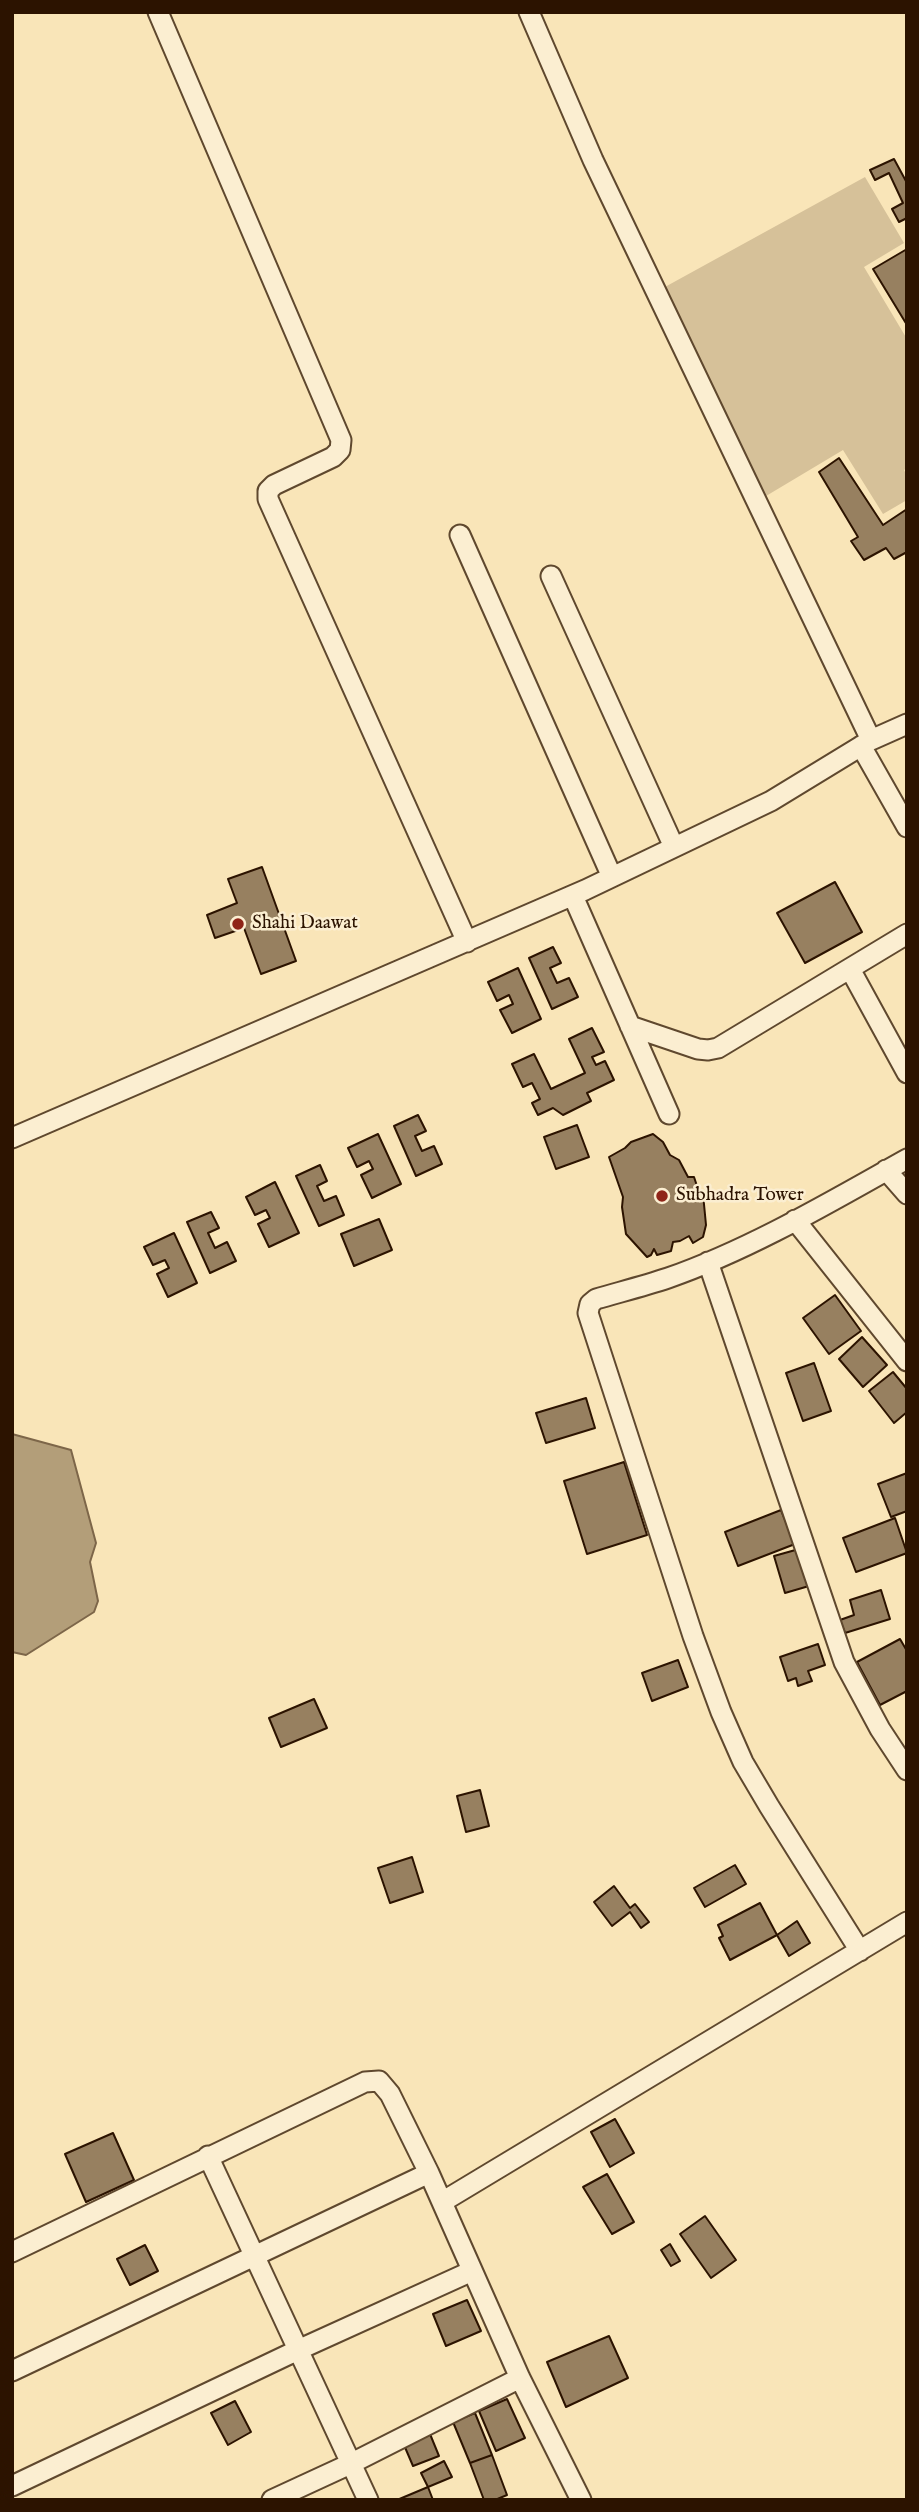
<!DOCTYPE html>
<style>
body{margin:0}
#map{position:relative;width:919px;height:2512px;overflow:hidden;background:#f9e5b8;font-family:"IM FELL English",serif}
canvas{display:block}
.frame{position:absolute;inset:0;border:14px solid #2c1300;pointer-events:none}
</style>
<div id="map">
<canvas width="919" height="2512"></canvas>
<div class="frame"></div>
</div>
<script>
const c = document.querySelector('canvas').getContext('2d');
c.lineJoin = 'round';
function fillPath(path, color) { c.fillStyle = color; c.fill(path, 'evenodd'); }
function trace(path, color, width, dash) { c.strokeStyle = color; c.lineWidth = width; c.lineCap = dash ? 'butt' : 'round'; c.setLineDash(dash || []); c.stroke(path); }
function drawText(font, color, halo, rows, align = 'center') {
  c.font = font + ' "IM FELL English",serif'; c.lineWidth = 5; c.setLineDash([]); c.textBaseline = 'middle'; c.strokeStyle = halo; c.fillStyle = color; for (const [text, x, y, turn = 0] of rows) {
    c.save(); c.translate(x, y); c.rotate((+turn || 0) * Math.PI / 180); c.textAlign = isNaN(turn) ? turn : align; if (halo) c.strokeText(text, 0, 0); c.fillText(text, 0, 0); c.restore();
  }
}
const green = new Path2D(`
 M 865,177 L 904,243 L 864,267 L 907,339 L 907,468 L 904,470 L 907,476 L 907,500 L 883,514 L 843,450 L 756,502 L 654,293 Z`);
const water = new Path2D(`
 M 12,1434 L 71,1450 L 96,1543 L 90,1562 L 98,1601 L 94,1612 L 26,1655 L 12,1652 Z`);
const building = new Path2D(`
 M 894,159 L 907,183 L 907,218 L 899,222 L 892,209 L 903,203 L 889,173 L 875,180 L 870,170 Z
 M 907,249 L 907,325 L 873,269 Z
 M 839,458 L 883,525 L 907,509 L 907,552 L 894,559 L 886,548 L 864,560 L 851,541 L 858,537 L 819,472 Z
 M 262,867 L 296,961 L 261,974 L 244,928 L 215,938 L 207,915 L 237,903 L 228,879 Z
 M 835,882 L 862,932 L 805,963 L 777,913 Z
 M 553,947 L 561,963 L 550,968 L 557,983 L 569,978 L 578,997 L 552,1009 L 529,958 Z
 M 518,968 L 541,1019 L 512,1033 L 500,1010 L 513,1004 L 509,995 L 497,1001 L 488,982 Z
 M 592,1028 L 604,1052 L 592,1057 L 596,1065 L 605,1061 L 614,1080 L 587,1093 L 591,1101 L 563,1115 L 553,1108 L 538,1115 L 532,1103 L 540,1099 L 532,1083 L 523,1087 L 512,1064 L 534,1054 L 551,1089 L 585,1073 L 569,1039 Z
 M 418,1115 L 426,1131 L 415,1136 L 422,1151 L 434,1146 L 442,1164 L 416,1176 L 394,1126 Z
 M 577,1125 L 589,1157 L 556,1169 L 544,1137 Z
 M 378,1134 L 401,1184 L 372,1198 L 361,1175 L 373,1169 L 369,1161 L 357,1167 L 348,1148 Z
 M 653,1134 L 663,1142 L 670,1155 L 679,1160 L 688,1177 L 694,1177 L 697,1186 L 703,1194 L 706,1225 L 703,1237 L 693,1243 L 689,1236 L 680,1241 L 673,1242 L 671,1251 L 657,1255 L 654,1249 L 651,1255 L 647,1257 L 626,1234 L 622,1207 L 623,1197 L 609,1157 L 625,1148 L 631,1142 Z
 M 320,1165 L 327,1181 L 317,1186 L 324,1201 L 336,1196 L 344,1215 L 319,1226 L 296,1176 Z
 M 275,1182 L 299,1233 L 269,1247 L 258,1224 L 270,1218 L 266,1210 L 255,1215 L 246,1197 Z
 M 211,1212 L 219,1228 L 208,1233 L 215,1248 L 227,1242 L 236,1261 L 210,1273 L 187,1222 Z
 M 379,1219 L 392,1250 L 354,1266 L 341,1234 Z
 M 174,1233 L 197,1283 L 168,1297 L 157,1274 L 169,1268 L 165,1260 L 153,1265 L 144,1247 Z
 M 835,1295 L 861,1331 L 829,1354 L 803,1318 Z
 M 862,1337 L 887,1365 L 863,1387 L 839,1359 Z
 M 814,1363 L 831,1411 L 803,1421 L 786,1373 Z
 M 893,1372 L 907,1389 L 907,1412 L 894,1423 L 869,1391 Z
 M 586,1398 L 595,1428 L 546,1443 L 536,1413 Z
 M 624,1462 L 647,1535 L 587,1554 L 564,1481 Z
 M 907,1473 L 907,1511 L 891,1517 L 878,1484 Z
 M 781,1510 L 795,1544 L 738,1566 L 725,1532 Z
 M 895,1518 L 907,1553 L 856,1572 L 843,1538 Z
 M 799,1549 L 809,1586 L 785,1593 L 774,1556 Z
 M 881,1590 L 890,1619 L 845,1633 L 840,1620 L 854,1615 L 850,1600 Z
 M 900,1639 L 907,1651 L 907,1691 L 880,1705 L 857,1662 Z
 M 818,1644 L 825,1665 L 808,1671 L 812,1681 L 798,1686 L 796,1678 L 788,1681 L 780,1657 Z
 M 678,1660 L 688,1687 L 652,1701 L 642,1673 Z
 M 314,1699 L 327,1728 L 281,1747 L 269,1718 Z
 M 480,1790 L 489,1826 L 466,1832 L 457,1796 Z
 M 412,1857 L 423,1892 L 390,1903 L 378,1868 Z
 M 735,1865 L 746,1884 L 705,1907 L 694,1888 Z
 M 614,1886 L 630,1908 L 635,1904 L 649,1922 L 641,1928 L 630,1912 L 612,1926 L 594,1902 Z
 M 760,1903 L 777,1935 L 730,1960 L 719,1938 L 723,1936 L 718,1925 Z
 M 797,1921 L 810,1943 L 789,1956 L 777,1935 Z
 M 615,2119 L 634,2153 L 610,2167 L 591,2132 Z
 M 113,2133 L 134,2180 L 86,2202 L 65,2154 Z
 M 607,2174 L 634,2222 L 612,2234 L 583,2187 Z
 M 705,2216 L 736,2260 L 711,2278 L 680,2234 Z
 M 670,2244 L 680,2261 L 671,2266 L 661,2250 Z
 M 145,2245 L 158,2271 L 130,2285 L 117,2259 Z
 M 467,2300 L 481,2331 L 446,2346 L 433,2314 Z
 M 609,2336 L 628,2378 L 566,2407 L 547,2362 Z
 M 507,2399 L 525,2438 L 496,2451 L 479,2411 Z
 M 235,2401 L 251,2432 L 228,2445 L 211,2413 Z
 M 475,2413 L 492,2455 L 470,2463 L 453,2422 Z
 M 430,2434 L 439,2456 L 413,2466 L 404,2445 Z
 M 492,2455 L 507,2495 L 495,2500 L 484,2500 L 470,2463 Z
 M 444,2461 L 452,2477 L 428,2487 L 421,2473 Z
 M 428,2487 L 433,2500 L 397,2500 Z`);
const minor = new Path2D(`
 M 158,12 L 341,440 L 340,450 L 333,457 L 274,485 L 268,491 L 268,499 L 467,942
 M 529,12 L 593,160 L 871,740
 M 460,535 L 612,877
 M 551,576 L 674,847
 M 861,746 L 907,827
 M 573,896 L 669,1114
 M 850,969 L 907,1073
 M 630,1026 L 698,1049 L 708,1050 L 718,1048 L 907,934
 M 12,1138 L 585,890 L 771,801 L 871,740 L 907,724
 M 886,1170 L 907,1194
 M 795,1220 L 907,1361
 M 708,1262 L 844,1662 L 880,1729 L 907,1770
 M 860,1951 L 769,1806 L 743,1762 L 721,1712 L 693,1636 L 588,1313 L 590,1304 L 596,1299 C 620,1292 644,1286 668,1278 C 751,1249 830,1202 907,1159
 M 208,2156 L 368,2500
 M 442,2202 L 907,1922
 M 12,2252 L 365,2082 L 379,2081 L 390,2094 L 429,2173 L 520,2378 L 581,2500
 M 12,2371 L 429,2173
 M 12,2486 L 298,2350 L 472,2271
 M 272,2500 L 350,2464 L 520,2378`);
const markers = [
 [238,924,7,"#8f2418"],
 [662,1196,7,"#8f2418"]
];
const poiNames = [
 ["Shahi Daawat",252,924],
 ["Subhadra Tower",676,1196]
];
fillPath(green, '#d6c199');
fillPath(water, '#b39e79');
trace(water, '#7d6649', 2);
fillPath(building, '#978060');
trace(building, '#2c1300', 2);
trace(minor, '#5f482e', 23);
trace(minor, '#fbeed1', 19);
for (const [x, y, r, color] of markers) { const dot = new Path2D(); dot.arc(x, y, r, 0, 2 * Math.PI); c.fillStyle = color; c.fill(dot); trace(dot, '#fbeed1', 2.5); }
drawText('19px', '#2c1300', '#fbeed1', poiNames, 'left');
</script>
